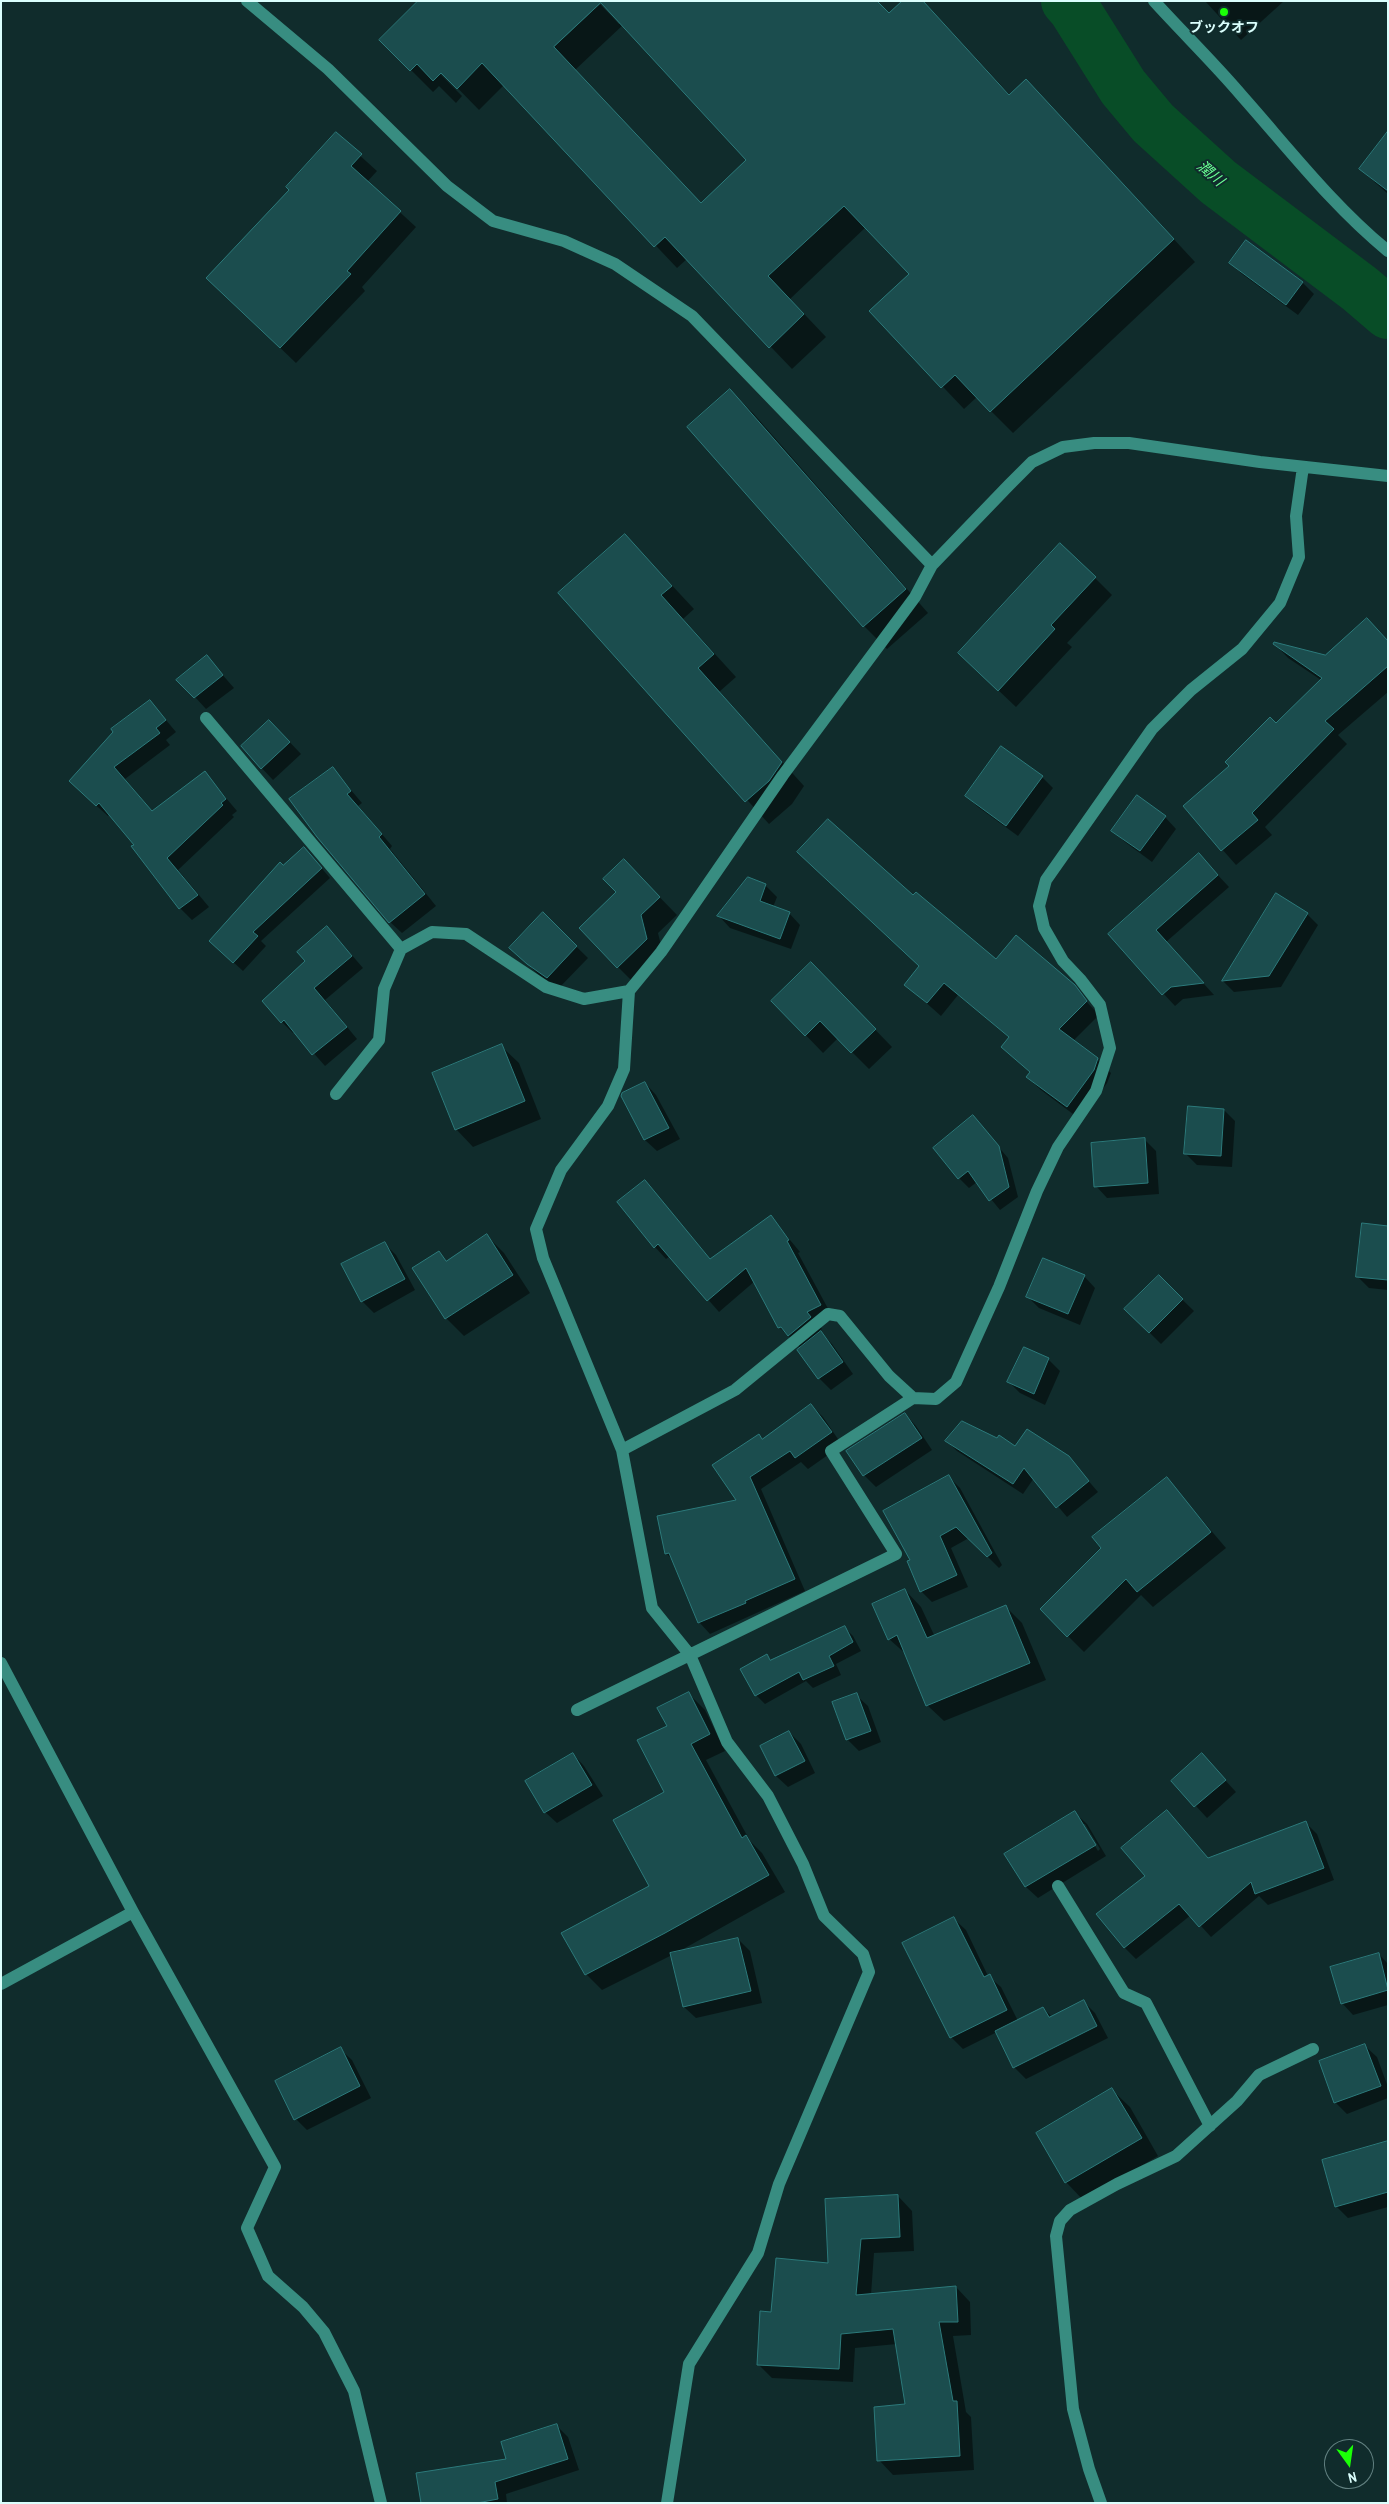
<!DOCTYPE html>
<meta charset="utf-8">
<style>
body{margin:0}
#map{position:relative;width:1389px;height:2504px;overflow:hidden;background:#102c2c;font-family:"Archivo Narrow",sans-serif}
canvas{display:block}
.frame{position:absolute;inset:0;border:2px solid #dbfffd;pointer-events:none}
.north{position:absolute;left:1324px;top:2439px;width:50px;height:50px;box-sizing:border-box;background:#102c2c;border:1px solid #618080;border-radius:50%;rotate:166deg;font-size:14px;font-weight:700;line-height:20px;text-align:center;color:#dbfffd}
.north::after{content:'';display:block;margin:auto;width:18px;height:22px;background:#1bff07;clip-path:polygon(50% 0,100% 100%,50% 72%,0 100%)}
</style>
<div id="map">
<canvas width="1389" height="2504"></canvas>
<div class="frame"></div>
<div class="north">N</div>
</div>
<script>
const c = document.querySelector('canvas').getContext('2d');
c.lineJoin = 'round';
function fillPath(path, color) { c.fillStyle = color; c.fill(path, 'evenodd'); }
function trace(path, color, width, dash) { c.strokeStyle = color; c.lineWidth = width; c.lineCap = dash ? 'butt' : 'round'; c.setLineDash(dash || []); c.stroke(path); }
function drawText(font, color, halo, rows, align = 'center') {
  c.font = font + ' "Archivo Narrow","Noto Sans JP",sans-serif'; c.lineWidth = 4; c.setLineDash([]); c.textBaseline = 'middle'; c.strokeStyle = halo; c.fillStyle = color; for (const [text, x, y, turn = 0] of rows) {
    c.save(); c.translate(x, y); c.rotate((+turn || 0) * Math.PI / 180); c.textAlign = isNaN(turn) ? turn : align; if (halo) c.strokeText(text, 0, 0); c.fillText(text, 0, 0); c.restore();
  }
}
const shadow = new Path2D(`
 M 597,1 L 619,24 L 889,15 L 923,1 L 1010,95 L 1048,103 L 1195,262 L 1013,433 L 977,397 L 964,409 L 871,311 L 910,274 L 866,227 L 790,299 L 826,337 L 792,369 L 687,259 L 677,268 L 504,85 L 479,110 L 438,68 L 436,70 L 462,96 L 456,103 L 439,86 L 433,92 L 381,40 ZM 623,25 L 748,160 L 701,204 L 575,70 Z
 M 1205,1 L 1284,1 L 1241,40 Z
 M 1388,133 L 1388,194 L 1360,169 Z
 M 336,134 L 377,171 L 367,182 L 416,227 L 362,287 L 365,291 L 296,363 L 223,293 L 291,190 Z
 M 1247,242 L 1303,283 L 1314,294 L 1298,315 L 1242,274 L 1231,263 Z
 M 730,391 L 753,413 L 928,613 L 887,649 L 864,626 Z
 M 625,535 L 694,609 L 683,619 L 736,677 L 719,692 L 804,786 L 792,804 L 769,824 L 560,594 Z
 M 1095,578 L 1112,595 L 1067,643 L 1072,647 L 1016,707 L 977,670 Z
 M 1388,641 L 1388,692 L 1338,735 L 1347,744 L 1265,827 L 1272,835 L 1236,865 L 1184,806 L 1276,725 L 1321,680 L 1288,658 L 1274,643 L 1325,656 Z
 M 207,657 L 234,688 L 206,709 L 195,697 Z
 M 150,701 L 176,732 L 166,740 L 170,745 L 125,779 L 153,812 L 205,773 L 237,811 L 232,815 L 234,817 L 178,870 L 209,907 L 192,920 L 180,908 L 133,846 L 135,845 L 110,814 L 108,816 L 82,793 Z
 M 281,733 L 301,754 L 273,780 L 242,747 Z
 M 333,769 L 362,803 L 358,806 L 392,846 L 390,849 L 436,906 L 402,933 L 390,922 Z
 M 1042,777 L 1053,788 L 1018,836 L 978,807 L 967,796 Z
 M 1165,817 L 1176,829 L 1152,862 L 1125,842 L 1113,831 Z
 M 1199,855 L 1229,887 L 1166,942 L 1214,995 L 1183,999 L 1175,1006 L 1109,935 Z
 M 313,858 L 330,878 L 261,941 L 266,946 L 243,971 L 220,950 L 283,867 Z
 M 641,878 L 677,915 L 658,933 L 664,957 L 635,984 L 618,967 Z
 M 765,885 L 777,897 L 773,907 L 789,913 L 800,925 L 791,949 L 730,928 L 719,916 Z
 M 1276,895 L 1307,914 L 1318,925 L 1281,987 L 1234,992 L 1223,981 Z
 M 914,897 L 996,960 L 1069,983 L 1099,1015 L 1073,1041 L 1097,1059 L 1111,1073 L 1107,1083 L 1081,1120 L 1041,1090 L 1027,1077 L 1031,1073 L 1003,1047 L 1010,1038 L 958,995 L 941,1016 L 906,985 L 921,966 Z
 M 543,914 L 588,958 L 559,988 L 540,976 L 511,948 Z
 M 338,939 L 363,968 L 325,1000 L 357,1039 L 325,1066 L 295,1032 L 293,1033 L 282,1022 Z
 M 828,981 L 892,1047 L 869,1069 L 838,1038 L 823,1053 L 773,1001 Z
 M 501,1046 L 519,1063 L 541,1119 L 473,1147 L 456,1129 Z
 M 645,1083 L 656,1095 L 680,1139 L 657,1151 L 645,1140 L 622,1096 Z
 M 1224,1110 L 1235,1121 L 1232,1167 L 1197,1165 L 1185,1153 Z
 M 973,1117 L 1008,1158 L 1018,1197 L 1000,1210 L 977,1182 L 969,1188 L 959,1178 Z
 M 1145,1140 L 1156,1151 L 1159,1194 L 1107,1198 L 1096,1186 Z
 M 645,1181 L 711,1260 L 771,1217 L 800,1252 L 798,1253 L 832,1316 L 818,1324 L 822,1329 L 819,1331 L 832,1344 L 853,1374 L 831,1390 L 819,1378 L 799,1350 L 801,1348 L 779,1327 L 755,1281 L 719,1312 L 670,1256 L 666,1259 L 655,1247 L 618,1203 Z
 M 1388,1227 L 1388,1290 L 1369,1288 L 1357,1276 Z
 M 487,1236 L 504,1253 L 530,1293 L 464,1336 L 446,1318 L 414,1269 L 439,1253 L 447,1262 Z
 M 384,1243 L 396,1255 L 415,1290 L 374,1313 L 362,1301 Z
 M 1084,1276 L 1095,1288 L 1080,1325 L 1039,1308 L 1028,1297 Z
 M 1159,1277 L 1194,1311 L 1161,1344 L 1126,1309 Z
 M 1048,1359 L 1060,1371 L 1045,1405 L 1020,1393 L 1009,1382 Z
 M 811,1405 L 823,1417 L 842,1445 L 808,1469 L 801,1462 L 761,1489 L 805,1591 L 710,1634 L 699,1622 L 673,1560 L 666,1553 L 738,1501 L 763,1440 Z
 M 905,1414 L 916,1426 L 932,1450 L 876,1487 L 864,1475 L 848,1451 Z
 M 947,1441 L 1015,1448 L 1068,1457 L 1098,1492 L 1067,1517 L 1034,1478 L 1023,1494 L 957,1451 Z
 M 948,1476 L 960,1488 L 1002,1565 L 999,1568 L 969,1538 L 951,1548 L 968,1587 L 932,1602 L 921,1591 L 912,1561 Z
 M 1167,1479 L 1226,1548 L 1153,1607 L 1141,1595 L 1084,1652 L 1041,1609 Z
 M 905,1590 L 921,1607 L 935,1637 L 1006,1607 L 1022,1623 L 1046,1680 L 944,1721 L 927,1705 L 907,1655 L 889,1639 Z
 M 844,1627 L 853,1636 L 861,1651 L 836,1664 L 841,1675 L 813,1688 L 806,1681 L 765,1704 L 756,1695 L 766,1655 L 772,1661 Z
 M 688,1693 L 705,1710 L 725,1751 L 706,1760 L 750,1841 L 762,1853 L 785,1892 L 678,1952 L 738,1939 L 750,1951 L 762,2003 L 696,2018 L 684,2007 L 672,1955 L 602,1990 L 586,1974 L 651,1887 L 666,1793 L 668,1726 Z
 M 856,1695 L 868,1706 L 881,1742 L 859,1751 L 847,1739 Z
 M 789,1732 L 801,1744 L 815,1773 L 788,1787 L 776,1776 L 762,1746 Z
 M 573,1754 L 584,1766 L 603,1796 L 557,1823 L 545,1812 Z
 M 1202,1755 L 1236,1792 L 1207,1818 L 1173,1781 Z
 M 1167,1811 L 1209,1859 L 1305,1822 L 1317,1834 L 1334,1880 L 1268,1905 L 1259,1896 L 1211,1937 L 1191,1915 L 1136,1959 L 1125,1948 Z
 M 1075,1813 L 1087,1824 L 1106,1856 L 1038,1898 L 1026,1887 L 1006,1854 ZM 1082,1824 L 1085,1824 L 1100,1849 L 1098,1851 Z
 M 954,1919 L 966,1930 L 988,1976 L 1001,1987 L 1018,2021 L 1043,2008 L 1052,2017 L 1083,2001 L 1095,2013 L 1108,2038 L 1026,2079 L 1014,2067 L 997,2032 L 963,2049 L 951,2037 Z
 M 1379,1954 L 1388,1964 L 1388,2005 L 1353,2015 L 1342,2003 Z
 M 1365,2046 L 1377,2057 L 1388,2087 L 1388,2098 L 1347,2114 L 1335,2102 Z
 M 340,2049 L 352,2060 L 371,2098 L 307,2130 L 296,2119 Z
 M 1112,2090 L 1130,2107 L 1158,2156 L 1083,2200 L 1066,2182 Z
 M 1388,2142 L 1388,2207 L 1348,2218 L 1336,2206 Z
 M 898,2196 L 912,2211 L 914,2251 L 874,2253 L 871,2295 L 956,2287 L 970,2302 L 971,2335 L 953,2336 L 966,2412 L 971,2417 L 974,2470 L 893,2475 L 879,2460 L 907,2406 L 897,2344 L 855,2348 L 853,2382 L 772,2378 L 758,2364 L 773,2313 L 829,2264 Z
 M 556,2425 L 568,2437 L 579,2470 L 506,2494 L 507,2503 L 422,2503 L 508,2460 Z`);
const river = new Path2D(`
 M 1067,1 L 1074,9 L 1123,87 L 1153,123 L 1218,182 L 1360,289 L 1388,313`);
const building = new Path2D(`
 M 418,1 L 877,1 L 889,13 L 902,1 L 923,1 L 1009,95 L 1026,79 L 1174,239 L 990,412 L 955,375 L 941,388 L 869,311 L 909,274 L 844,206 L 768,276 L 804,314 L 769,348 L 665,237 L 654,247 L 482,63 L 457,89 L 441,73 L 433,81 L 417,64 L 410,71 L 379,40 ZM 601,3 L 746,160 L 701,203 L 554,47 Z
 M 1388,131 L 1388,191 L 1359,169 Z
 M 336,132 L 362,154 L 351,166 L 401,211 L 347,271 L 351,274 L 280,348 L 206,278 L 289,190 L 286,187 Z
 M 1246,240 L 1303,282 L 1286,305 L 1229,263 Z
 M 730,389 L 906,589 L 863,627 L 687,427 Z
 M 625,534 L 672,586 L 661,595 L 714,654 L 698,668 L 782,762 L 769,781 L 745,802 L 558,593 Z
 M 1060,543 L 1096,577 L 1051,625 L 1055,629 L 998,691 L 958,653 Z
 M 1367,618 L 1388,641 L 1388,666 L 1325,721 L 1334,729 L 1252,813 L 1258,820 L 1221,851 L 1183,806 L 1229,766 L 1225,762 L 1270,717 L 1276,723 L 1322,678 L 1273,644 L 1274,642 L 1325,655 Z
 M 207,655 L 223,675 L 194,698 L 176,680 Z
 M 150,700 L 166,720 L 156,728 L 160,733 L 114,767 L 152,811 L 205,771 L 226,799 L 221,803 L 223,805 L 167,858 L 198,895 L 179,909 L 131,846 L 134,845 L 99,803 L 96,806 L 69,781 L 113,732 L 111,729 Z
 M 269,720 L 290,742 L 261,769 L 241,746 Z
 M 1001,746 L 1043,776 L 1006,826 L 965,796 Z
 M 333,767 L 351,791 L 347,794 L 382,834 L 379,837 L 425,894 L 389,923 L 317,837 L 289,799 Z
 M 1137,795 L 1166,816 L 1140,851 L 1111,831 Z
 M 828,819 L 913,895 L 916,892 L 996,959 L 1016,935 L 1075,985 L 1087,1001 L 1059,1029 L 1098,1058 L 1094,1070 L 1067,1107 L 1026,1077 L 1030,1072 L 1001,1047 L 1009,1037 L 944,983 L 927,1003 L 904,985 L 919,966 L 797,852 Z
 M 304,847 L 322,868 L 253,932 L 258,936 L 233,963 L 209,941 L 280,862 L 283,865 Z
 M 1199,853 L 1218,875 L 1156,930 L 1204,983 L 1171,987 L 1162,995 L 1108,934 Z
 M 624,859 L 660,897 L 641,915 L 647,939 L 617,968 L 579,928 L 616,892 L 603,879 Z
 M 748,877 L 766,884 L 760,901 L 790,912 L 780,939 L 717,916 Z
 M 1276,893 L 1308,913 L 1269,976 L 1222,981 Z
 M 543,912 L 577,946 L 547,978 L 527,964 L 509,948 Z
 M 327,926 L 352,956 L 314,988 L 347,1027 L 312,1055 L 284,1020 L 281,1023 L 262,1001 L 305,961 L 297,952 Z
 M 811,962 L 876,1029 L 851,1053 L 820,1021 L 805,1036 L 771,1001 Z
 M 502,1044 L 525,1101 L 455,1130 L 432,1073 Z
 M 645,1082 L 669,1128 L 644,1140 L 621,1096 L 622,1093 Z
 M 1188,1106 L 1224,1109 L 1221,1156 L 1184,1154 Z
 M 973,1115 L 999,1146 L 1009,1187 L 989,1201 L 968,1171 L 958,1179 L 933,1148 Z
 M 1145,1138 L 1148,1183 L 1094,1187 L 1091,1143 Z
 M 645,1180 L 710,1259 L 771,1215 L 789,1240 L 787,1241 L 821,1305 L 807,1312 L 811,1317 L 788,1336 L 781,1327 L 778,1328 L 746,1268 L 707,1301 L 658,1244 L 654,1248 L 617,1202 Z
 M 1362,1223 L 1388,1226 L 1388,1280 L 1356,1277 Z
 M 487,1234 L 513,1275 L 445,1319 L 412,1268 L 439,1251 L 446,1261 Z
 M 385,1242 L 405,1279 L 361,1302 L 341,1264 Z
 M 1043,1258 L 1085,1275 L 1068,1314 L 1026,1297 Z
 M 1159,1275 L 1183,1299 L 1149,1333 L 1124,1309 Z
 M 821,1331 L 843,1362 L 818,1379 L 797,1350 Z
 M 1024,1347 L 1049,1358 L 1034,1394 L 1007,1382 Z
 M 811,1404 L 832,1432 L 795,1458 L 790,1451 L 750,1477 L 795,1579 L 745,1601 L 746,1603 L 698,1623 L 669,1553 L 665,1554 L 657,1516 L 736,1500 L 712,1465 L 759,1434 L 762,1439 Z
 M 905,1413 L 922,1438 L 863,1476 L 846,1451 Z
 M 962,1421 L 997,1438 L 999,1435 L 1015,1446 L 1027,1429 L 1069,1456 L 1089,1481 L 1056,1508 L 1024,1468 L 1013,1484 L 945,1441 Z
 M 949,1475 L 992,1553 L 987,1557 L 956,1527 L 940,1536 L 957,1575 L 920,1592 L 907,1561 L 910,1560 L 883,1511 Z
 M 1167,1477 L 1211,1532 L 1137,1592 L 1126,1579 L 1067,1637 L 1040,1609 L 1101,1548 L 1092,1537 Z
 M 905,1589 L 927,1638 L 1006,1605 L 1030,1663 L 926,1706 L 897,1635 L 888,1640 L 872,1604 Z
 M 845,1626 L 853,1642 L 829,1656 L 834,1666 L 803,1680 L 799,1672 L 755,1696 L 740,1669 L 767,1654 L 770,1660 Z
 M 689,1692 L 710,1734 L 691,1744 L 742,1838 L 746,1835 L 769,1875 L 665,1933 L 585,1975 L 561,1933 L 649,1886 L 613,1820 L 664,1792 L 637,1740 L 667,1726 L 657,1708 Z
 M 857,1693 L 871,1731 L 846,1740 L 832,1702 Z
 M 789,1731 L 805,1761 L 775,1776 L 760,1746 Z
 M 573,1753 L 592,1785 L 544,1813 L 525,1781 Z
 M 1202,1753 L 1226,1780 L 1194,1807 L 1171,1781 Z
 M 1167,1810 L 1208,1858 L 1306,1821 L 1324,1868 L 1255,1894 L 1251,1882 L 1199,1927 L 1179,1904 L 1124,1948 L 1096,1914 L 1145,1876 L 1121,1848 Z
 M 1075,1811 L 1096,1845 L 1025,1887 L 1004,1854 Z
 M 954,1917 L 984,1977 L 990,1974 L 1007,2010 L 950,2038 L 902,1943 Z
 M 738,1938 L 751,1991 L 683,2007 L 670,1953 Z
 M 1379,1953 L 1388,1990 L 1341,2004 L 1330,1967 Z
 M 1084,2000 L 1097,2026 L 1013,2068 L 995,2031 L 1043,2007 L 1049,2017 Z
 M 1365,2044 L 1381,2086 L 1334,2103 L 1319,2061 Z
 M 341,2047 L 360,2086 L 294,2120 L 275,2081 Z
 M 1112,2088 L 1142,2138 L 1065,2183 L 1036,2133 Z
 M 1388,2141 L 1388,2192 L 1335,2207 L 1322,2160 Z
 M 898,2195 L 900,2237 L 861,2239 L 856,2295 L 956,2286 L 958,2322 L 939,2322 L 953,2401 L 957,2401 L 960,2456 L 877,2461 L 874,2407 L 905,2404 L 893,2329 L 841,2334 L 839,2369 L 757,2365 L 760,2311 L 771,2312 L 776,2258 L 828,2263 L 825,2199 Z
 M 557,2424 L 568,2459 L 495,2482 L 498,2499 L 477,2503 L 421,2503 L 416,2473 L 506,2459 L 501,2442 Z`);
const minor = new Path2D(`
 M 247,1 L 328,69 L 447,186 L 493,221 L 564,241 L 615,264 L 692,316 L 932,565
 M 1154,1 C 1183,33 1214,63 1242,96 C 1289,149 1333,206 1388,251
 M 206,718 L 401,949
 M 336,1094 L 379,1040 L 384,989 L 401,949 L 432,932 L 466,934 L 546,987 L 584,999 L 629,991
 M 622,1450 L 735,1390 L 828,1314 L 840,1316 L 889,1376 L 913,1398 L 936,1399 L 956,1382 L 999,1287 L 1037,1191 L 1058,1147 L 1096,1091 L 1110,1048 L 1100,1005 L 1080,979 L 1063,961 L 1044,928 L 1039,906 L 1046,880 L 1152,729 L 1191,690 L 1242,649 L 1280,603 L 1299,557 L 1296,516 L 1303,467
 M 1,1663 L 133,1912 L 275,2167 L 247,2228 L 268,2276 L 303,2307 L 324,2332 L 354,2391 L 381,2503
 M 577,1710 L 896,1554 L 831,1451 L 913,1398
 M 1058,1886 L 1124,1993 L 1146,2003 L 1210,2126
 M 1,1984 L 133,1912
 M 667,2503 L 689,2364 L 758,2253 L 779,2184 L 869,1972 L 863,1954 L 824,1916 L 803,1864 L 768,1796 L 727,1742 L 690,1655 L 652,1608 L 622,1450 L 543,1258 L 536,1229 L 561,1170 L 608,1106 L 624,1069 L 629,991 L 661,952 L 783,775 L 915,597 L 932,565 L 1009,485 L 1032,462 L 1063,447 L 1094,443 L 1129,443 L 1260,462 L 1388,476
 M 1101,2503 L 1089,2469 L 1073,2409 L 1056,2236 L 1060,2221 L 1070,2210 L 1117,2184 L 1176,2156 L 1237,2101 L 1259,2075 L 1313,2049`);
const markers = [
 [1224,12,5,"#1bff07"]
];
const poiNames = [
 ["ブックオフ",1224,28]
];
const waterNames = [
 ["潤川",1210,174,41]
];
fillPath(shadow, '#0007');
trace(river, '#084d27', 52);
fillPath(building, '#1b4d4e');
trace(building, '#2c7a7b', 1);
trace(minor, '#388d81', 12);
for (const [x, y, r, color] of markers) { const dot = new Path2D(); dot.arc(x, y, r, 0, 2 * Math.PI); c.fillStyle = color; c.fill(dot); trace(dot, '#102c2c', 2); }
drawText('bold 14px', '#dbfffd', '#102c2c', poiNames);
drawText('italic 15px', '#69ff93', '#102c2c', waterNames);
</script>
